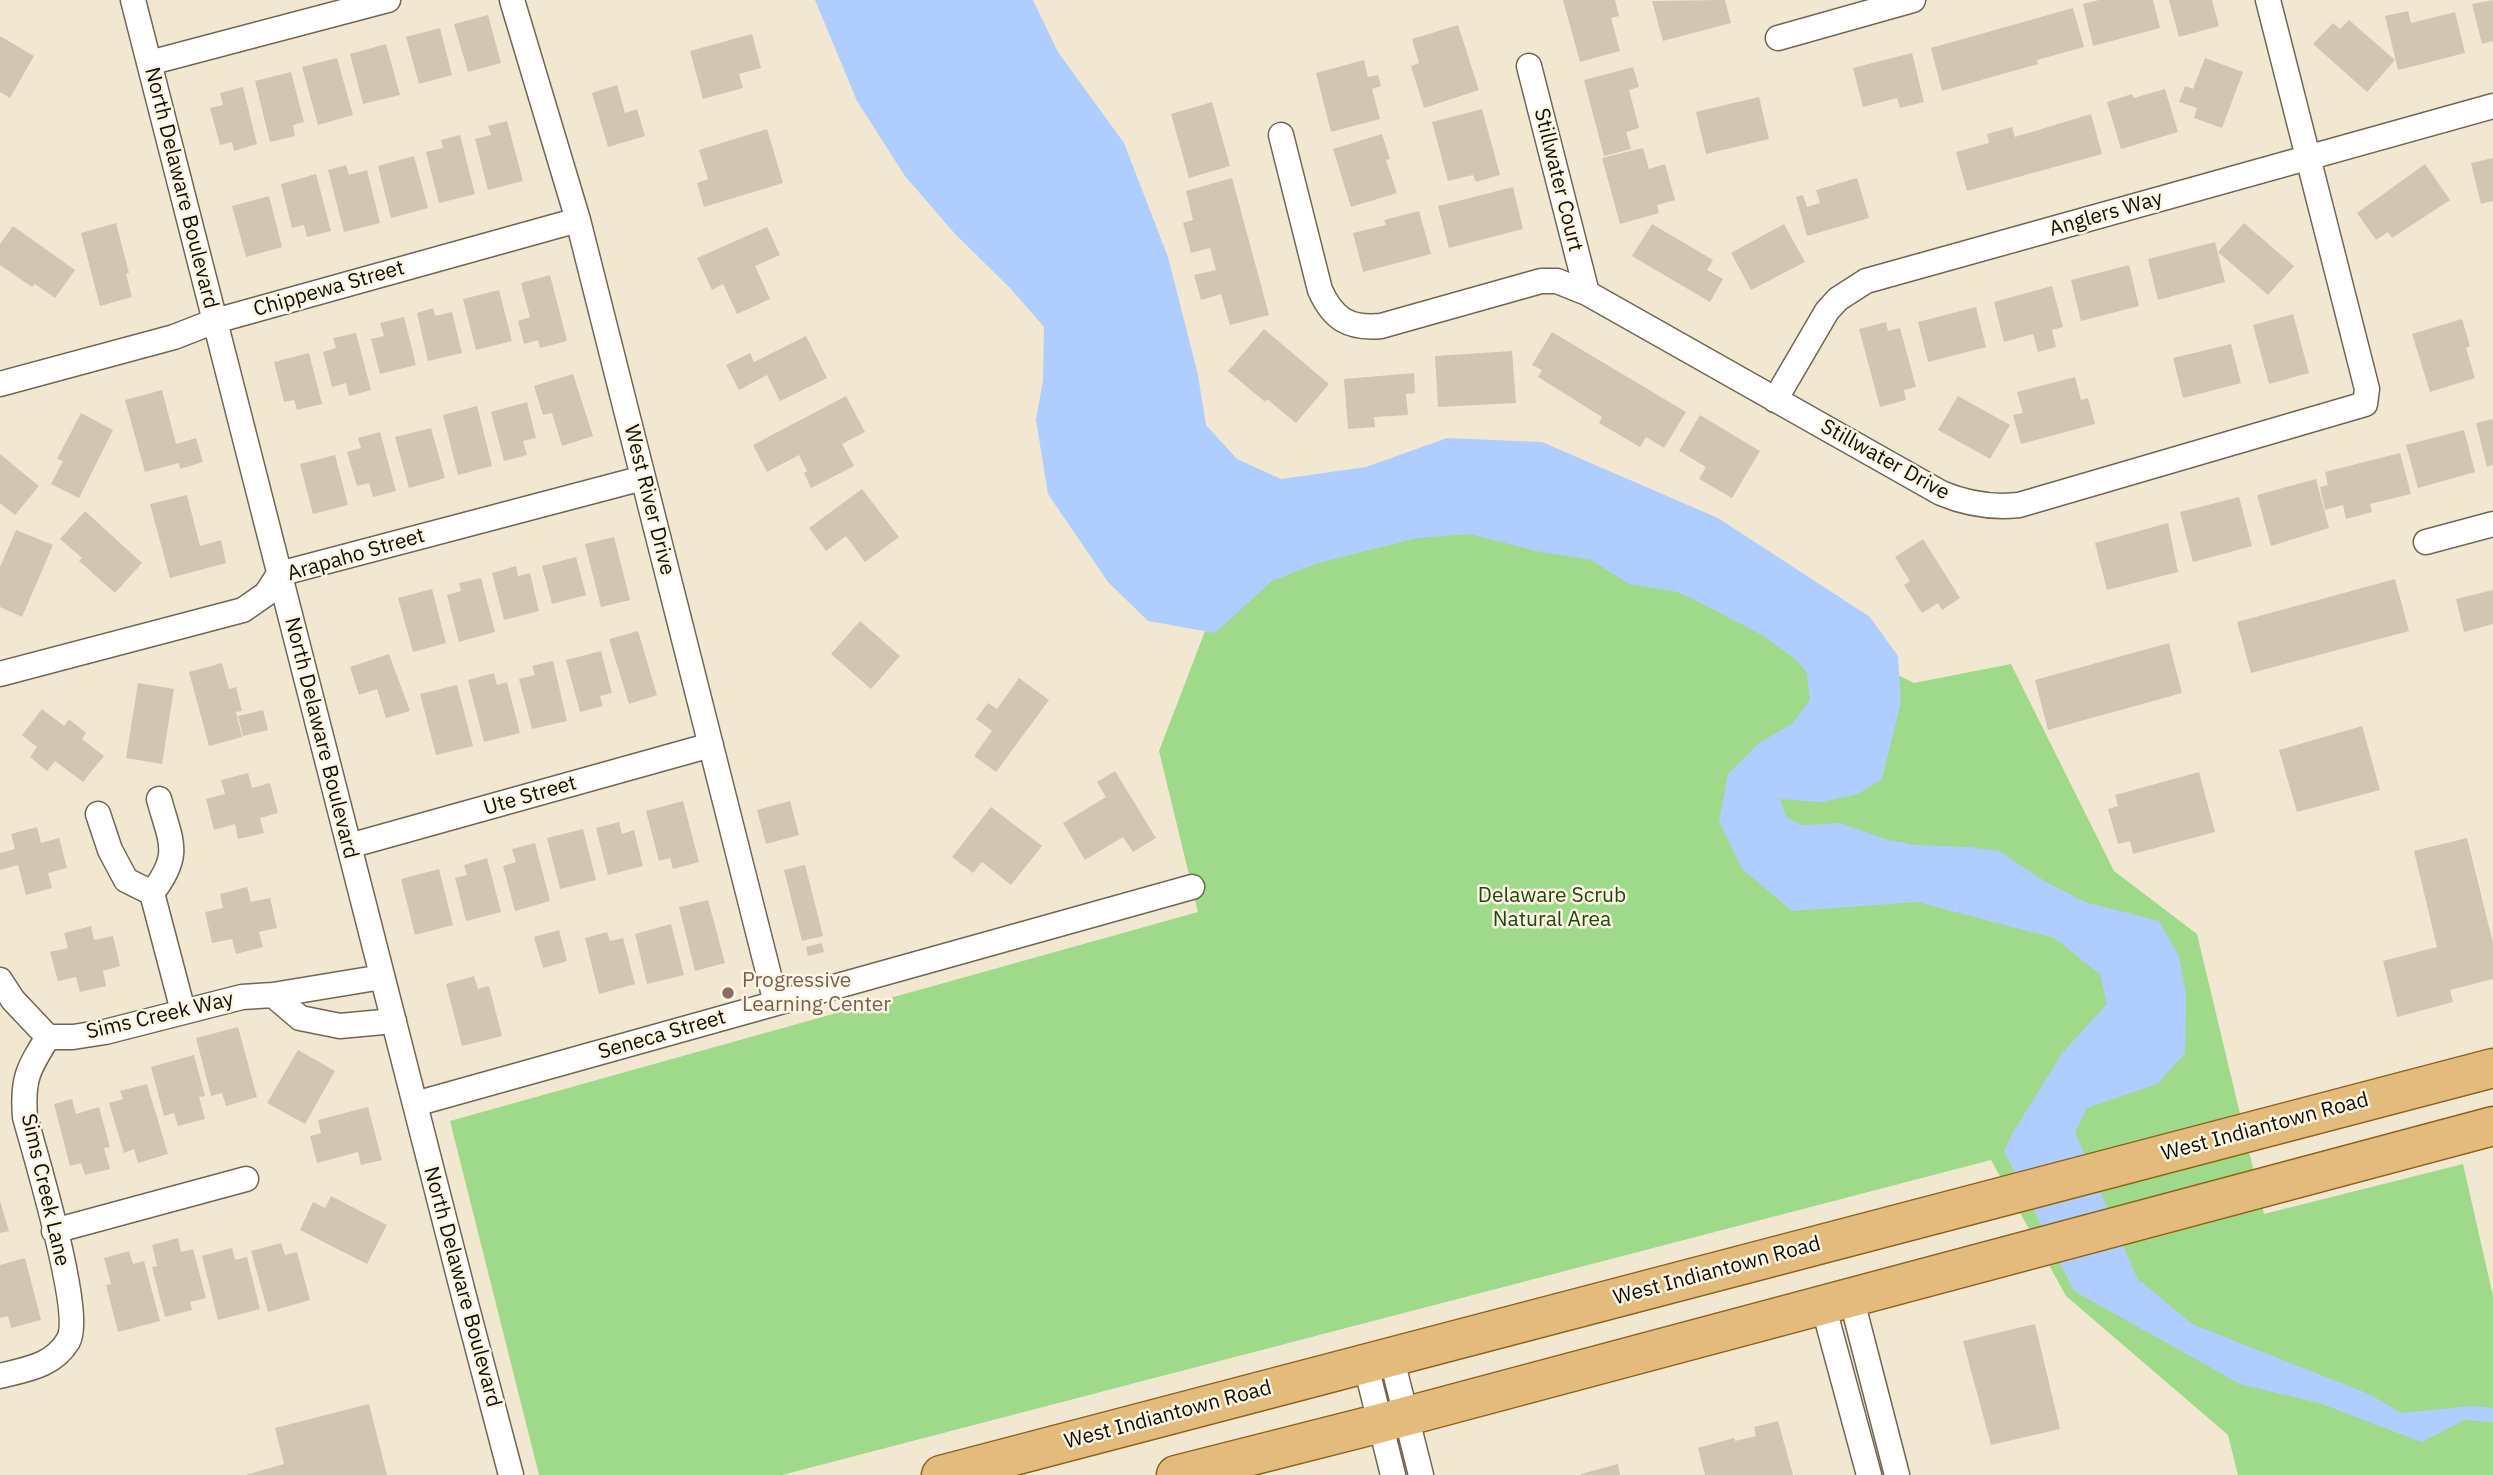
<!DOCTYPE html>
<style>
body{margin:0}
canvas{display:block;background:#f2e8d2}
</style>
<canvas width="2493" height="1475"></canvas>
<script>
const c = document.querySelector('canvas').getContext('2d');
c.lineJoin = 'round';
function fillPath(path, color) { c.fillStyle = color; c.fill(path, 'evenodd'); }
function trace(path, color, width, dash) { c.strokeStyle = color; c.lineWidth = width; c.lineCap = dash ? 'butt' : 'round'; c.setLineDash(dash || []); c.stroke(path); }
function drawText(font, color, halo, rows, align = 'center') {
  c.font = font + ' "IBM Plex Sans",sans-serif'; c.lineWidth = 5; c.setLineDash([]); c.textBaseline = 'middle'; c.strokeStyle = halo; c.fillStyle = color; for (const [text, x, y, turn = 0] of rows) {
    c.save(); c.translate(x, y); c.rotate((+turn || 0) * Math.PI / 180); c.textAlign = isNaN(turn) ? turn : align; if (halo) c.strokeText(text, 0, 0); c.fillText(text, 0, 0); c.restore();
  }
}
const green = new Path2D(`
 M 1456,514 L 1816,635 L 1914,683 L 2011,664 L 2114,871 L 2197,934 L 2264,1214 L 2463,1164 L 2493,1296 L 2493,1475 L 2238,1475 L 2228,1435 L 2066,1296 L 1991,1160 L 782,1475 L 539,1475 L 450,1121 L 1198,912 L 1159,751 L 1215,605 L 1319,550 Z`);
const water = new Path2D(`
 M 815,0 L 1033,0 L 1058,52 L 1124,143 L 1168,257 L 1198,375 L 1206,425 L 1237,459 L 1281,479 L 1366,467 L 1447,438 L 1542,442 L 1718,518 L 1870,617 L 1898,656 L 1901,702 L 1882,779 L 1858,794 L 1821,802 L 1780,799 L 1786,817 L 1802,825 L 1840,823 L 1888,840 L 1916,845 L 1969,847 L 1999,851 L 2046,882 L 2085,902 L 2159,921 L 2179,956 L 2186,994 L 2185,1053 L 2157,1084 L 2087,1108 L 2075,1132 L 2137,1278 L 2192,1324 L 2369,1394 L 2401,1413 L 2472,1406 L 2493,1408 L 2493,1422 L 2464,1420 L 2422,1442 L 2319,1403 L 2240,1384 L 2074,1291 L 2004,1151 L 2012,1134 L 2062,1053 L 2107,1004 L 2100,974 L 2054,938 L 1918,902 L 1792,911 L 1742,869 L 1719,821 L 1728,774 L 1759,743 L 1793,723 L 1810,700 L 1807,673 L 1795,659 L 1762,635 L 1693,599 L 1677,592 L 1629,584 L 1591,560 L 1536,551 L 1470,534 L 1417,538 L 1318,563 L 1272,581 L 1215,633 L 1148,621 L 1108,582 L 1048,494 L 1036,420 L 1043,380 L 1044,327 L 1011,289 L 955,234 L 905,176 L 857,101 Z`);
const building = new Path2D(`
 M 1563,0 L 1615,0 L 1619,16 L 1611,18 L 1620,51 L 1580,62 Z
 M 1725,0 L 1731,23 L 1663,41 L 1652,1 Z
 M 2099,0 L 2153,0 L 2160,28 L 2093,46 L 2083,4 Z
 M 2169,0 L 2212,0 L 2219,26 L 2179,37 Z
 M 2493,0 L 2493,41 L 2482,44 L 2472,4 Z
 M 2073,8 L 2084,47 L 2037,60 L 2038,64 L 1942,91 L 1931,48 Z
 M 2408,11 L 2411,23 L 2455,12 L 2465,53 L 2398,70 L 2385,16 Z
 M 488,15 L 501,63 L 468,72 L 454,24 Z
 M 2349,20 L 2395,60 L 2367,92 L 2313,44 L 2333,23 L 2340,29 Z
 M 1458,25 L 1479,90 L 1424,108 L 1411,66 L 1419,63 L 1412,39 Z
 M 440,28 L 452,75 L 419,84 L 406,37 Z
 M 752,34 L 761,68 L 739,74 L 743,88 L 703,99 L 690,51 Z
 M 0,36 L 34,56 L 10,98 L 0,92 Z
 M 386,44 L 400,95 L 363,104 L 350,54 Z
 M 1912,53 L 1924,102 L 1900,108 L 1897,98 L 1863,107 L 1853,68 Z
 M 337,58 L 353,115 L 318,125 L 302,67 Z
 M 2205,58 L 2243,72 L 2222,128 L 2194,118 L 2197,108 L 2179,102 L 2185,86 L 2193,89 Z
 M 1364,60 L 1368,77 L 1378,75 L 1381,86 L 1372,89 L 1380,119 L 1331,132 L 1316,73 Z
 M 1633,67 L 1639,87 L 1629,90 L 1639,128 L 1626,132 L 1631,149 L 1604,156 L 1584,80 Z
 M 291,72 L 304,122 L 293,125 L 295,136 L 270,142 L 255,81 Z
 M 617,85 L 625,113 L 637,109 L 645,136 L 608,147 L 592,93 Z
 M 243,87 L 257,144 L 234,151 L 232,142 L 220,145 L 210,108 L 223,105 L 220,93 Z
 M 2165,89 L 2178,132 L 2121,149 L 2107,102 L 2132,94 L 2134,98 Z
 M 1759,97 L 1769,139 L 1706,154 L 1696,112 Z
 M 1212,102 L 1230,166 L 1189,178 L 1171,114 Z
 M 1482,109 L 1500,175 L 1476,182 L 1473,175 L 1448,181 L 1432,122 Z
 M 2091,114 L 2102,154 L 1967,191 L 1956,152 L 1989,143 L 1987,134 L 2012,127 L 2015,137 Z
 M 507,121 L 523,181 L 488,190 L 475,139 L 491,135 L 488,126 Z
 M 767,129 L 783,183 L 704,207 L 697,183 L 708,179 L 699,150 Z
 M 1382,134 L 1390,159 L 1386,160 L 1397,193 L 1351,207 L 1333,149 Z
 M 460,135 L 475,194 L 439,203 L 426,152 L 443,148 L 441,140 Z
 M 1643,148 L 1649,169 L 1665,164 L 1675,200 L 1657,205 L 1659,213 L 1620,224 L 1602,158 Z
 M 414,156 L 428,208 L 391,218 L 378,166 Z
 M 2493,158 L 2493,201 L 2481,204 L 2471,163 Z
 M 2425,164 L 2450,200 L 2392,238 L 2388,232 L 2376,240 L 2357,213 Z
 M 346,165 L 349,175 L 367,170 L 380,223 L 344,232 L 328,170 Z
 M 316,174 L 331,231 L 307,237 L 304,225 L 292,228 L 281,184 Z
 M 1232,178 L 1269,315 L 1230,325 L 1221,294 L 1201,300 L 1194,275 L 1216,270 L 1210,248 L 1191,253 L 1183,223 L 1193,220 L 1186,191 Z
 M 1857,178 L 1869,218 L 1807,236 L 1796,197 L 1803,195 L 1807,207 L 1820,203 L 1816,190 Z
 M 1513,187 L 1523,229 L 1449,248 L 1438,206 Z
 M 269,196 L 282,247 L 246,257 L 232,206 Z
 M 1419,211 L 1431,254 L 1363,272 L 1353,233 L 1386,225 L 1384,220 Z
 M 116,223 L 129,273 L 126,274 L 132,297 L 100,306 L 81,233 Z
 M 2244,223 L 2294,266 L 2268,295 L 2218,252 Z
 M 1652,224 L 1713,260 L 1707,270 L 1723,279 L 1710,302 L 1632,256 Z
 M 1784,224 L 1805,262 L 1751,290 L 1731,253 Z
 M 13,226 L 75,270 L 55,298 L 35,284 L 32,287 L 0,265 L 0,244 Z
 M 767,227 L 780,255 L 755,266 L 770,299 L 737,314 L 723,284 L 712,290 L 697,258 Z
 M 2215,242 L 2225,282 L 2158,300 L 2148,259 Z
 M 2129,265 L 2139,306 L 2081,321 L 2071,280 Z
 M 550,275 L 567,341 L 540,348 L 538,340 L 524,344 L 518,321 L 530,317 L 521,283 Z
 M 2052,286 L 2063,327 L 2052,330 L 2056,347 L 2038,352 L 2033,334 L 2004,342 L 1994,302 Z
 M 499,290 L 512,341 L 476,350 L 463,299 Z
 M 1976,307 L 1986,347 L 1928,362 L 1918,322 Z
 M 433,308 L 435,316 L 452,312 L 462,353 L 428,361 L 417,313 Z
 M 2293,314 L 2309,373 L 2269,384 L 2253,325 Z
 M 404,317 L 416,365 L 380,374 L 371,339 L 384,336 L 380,323 Z
 M 2462,319 L 2470,346 L 2466,348 L 2475,378 L 2430,392 L 2412,334 Z
 M 1886,322 L 1888,331 L 1900,328 L 1916,387 L 1904,390 L 1906,400 L 1880,407 L 1859,329 Z
 M 1264,329 L 1329,384 L 1296,423 L 1267,399 L 1265,402 L 1228,371 Z
 M 1552,332 L 1686,412 L 1664,448 L 1646,437 L 1640,447 L 1599,423 L 1602,417 L 1538,377 L 1542,370 L 1532,365 Z
 M 356,333 L 371,390 L 349,396 L 346,383 L 332,387 L 323,352 L 336,348 L 333,338 Z
 M 806,336 L 827,378 L 780,401 L 767,375 L 739,390 L 726,365 L 750,353 L 754,362 Z
 M 2231,344 L 2241,383 L 2183,398 L 2173,358 Z
 M 1512,351 L 1516,403 L 1438,407 L 1435,356 Z
 M 309,353 L 322,404 L 297,410 L 294,400 L 284,402 L 274,362 Z
 M 1414,373 L 1415,393 L 1406,394 L 1408,415 L 1374,417 L 1375,427 L 1348,429 L 1344,379 Z
 M 573,374 L 593,436 L 562,446 L 552,413 L 543,415 L 534,386 Z
 M 2075,377 L 2081,400 L 2088,398 L 2095,424 L 2021,444 L 2013,415 L 2023,413 L 2017,392 Z
 M 162,390 L 176,444 L 196,438 L 203,462 L 180,469 L 179,463 L 145,472 L 125,400 Z
 M 846,396 L 865,432 L 842,444 L 854,466 L 811,488 L 804,473 L 807,471 L 799,455 L 767,472 L 753,445 Z
 M 1958,396 L 2010,425 L 1990,459 L 1938,430 Z
 M 527,402 L 536,438 L 523,441 L 527,455 L 504,461 L 491,412 Z
 M 477,406 L 492,466 L 458,475 L 443,415 Z
 M 81,413 L 113,430 L 79,498 L 51,484 L 63,461 L 57,459 Z
 M 1700,415 L 1760,451 L 1732,498 L 1699,479 L 1706,467 L 1679,451 Z
 M 2493,419 L 2493,465 L 2487,467 L 2476,423 Z
 M 431,428 L 445,478 L 409,488 L 395,437 Z
 M 2464,430 L 2475,472 L 2418,488 L 2406,445 Z
 M 380,432 L 396,491 L 373,497 L 369,483 L 357,486 L 347,452 L 361,448 L 358,438 Z
 M 2400,453 L 2411,494 L 2370,504 L 2372,512 L 2346,519 L 2343,505 L 2325,510 L 2320,487 L 2328,485 L 2325,472 Z
 M 0,454 L 39,486 L 15,515 L 0,503 Z
 M 335,455 L 348,505 L 313,514 L 300,464 Z
 M 2316,479 L 2329,528 L 2271,546 L 2257,495 Z
 M 862,489 L 899,537 L 865,562 L 846,536 L 826,551 L 809,528 Z
 M 187,495 L 200,546 L 221,540 L 226,563 L 170,578 L 150,504 Z
 M 2239,497 L 2252,546 L 2193,562 L 2180,512 Z
 M 85,511 L 142,563 L 115,593 L 79,561 L 82,558 L 60,539 Z
 M 2168,523 L 2178,572 L 2107,590 L 2095,543 Z
 M 16,530 L 53,545 L 22,617 L 0,607 L 0,567 Z
 M 614,537 L 630,600 L 601,607 L 585,544 Z
 M 1923,539 L 1960,598 L 1942,610 L 1938,603 L 1922,613 L 1904,585 L 1910,581 L 1895,557 Z
 M 576,557 L 586,595 L 552,604 L 542,566 Z
 M 516,566 L 518,576 L 530,573 L 539,611 L 504,620 L 492,573 Z
 M 481,578 L 495,632 L 459,642 L 447,595 L 461,591 L 459,583 Z
 M 2395,579 L 2409,631 L 2251,673 L 2237,622 Z
 M 432,589 L 446,643 L 413,652 L 398,598 Z
 M 2493,590 L 2493,624 L 2464,632 L 2456,599 Z
 M 860,621 L 900,656 L 871,689 L 831,654 Z
 M 638,631 L 657,695 L 629,704 L 609,639 Z
 M 2169,643 L 2182,693 L 2048,730 L 2035,680 Z
 M 601,651 L 612,693 L 600,696 L 603,706 L 580,712 L 566,660 Z
 M 389,654 L 410,711 L 386,718 L 377,689 L 359,695 L 350,667 Z
 M 553,661 L 567,721 L 532,729 L 519,679 L 535,675 L 532,666 Z
 M 222,663 L 229,689 L 236,687 L 242,711 L 236,712 L 242,737 L 209,746 L 189,672 Z
 M 494,673 L 497,685 L 507,682 L 520,733 L 484,742 L 468,680 Z
 M 1019,678 L 1049,700 L 996,772 L 974,756 L 992,731 L 976,719 L 988,703 L 997,709 Z
 M 138,683 L 174,689 L 162,764 L 126,758 Z
 M 457,685 L 473,746 L 436,755 L 420,694 Z
 M 42,709 L 64,726 L 69,719 L 86,733 L 82,739 L 104,756 L 83,782 L 55,761 L 47,771 L 30,757 L 37,747 L 22,735 Z
 M 263,710 L 268,730 L 243,736 L 238,716 Z
 M 2362,726 L 2380,790 L 2297,812 L 2279,750 Z
 M 1115,771 L 1156,838 L 1133,852 L 1123,837 L 1085,860 L 1063,823 L 1106,797 L 1097,782 Z
 M 2199,772 L 2215,832 L 2133,854 L 2130,841 L 2118,844 L 2108,809 L 2118,806 L 2115,795 Z
 M 248,773 L 252,788 L 270,783 L 278,813 L 260,818 L 264,833 L 238,839 L 235,824 L 214,830 L 206,799 L 225,794 L 221,780 Z
 M 683,801 L 699,862 L 673,869 L 670,858 L 659,861 L 646,811 Z
 M 790,801 L 799,835 L 766,844 L 757,810 Z
 M 991,807 L 1042,846 L 1011,885 L 982,862 L 973,873 L 952,857 Z
 M 619,822 L 622,834 L 634,830 L 643,866 L 608,875 L 596,828 Z
 M 37,827 L 41,843 L 59,838 L 67,868 L 48,873 L 52,888 L 26,895 L 18,865 L 0,870 L 0,853 L 15,849 L 11,834 Z
 M 583,829 L 596,880 L 560,889 L 547,838 Z
 M 2467,838 L 2493,943 L 2493,979 L 2450,990 L 2453,1002 L 2397,1017 L 2383,961 L 2437,947 L 2414,851 Z
 M 535,843 L 550,901 L 515,911 L 503,866 L 516,862 L 512,849 Z
 M 487,858 L 501,912 L 466,921 L 455,878 L 467,875 L 464,865 Z
 M 805,865 L 823,936 L 802,941 L 784,870 Z
 M 439,869 L 453,925 L 415,935 L 401,879 Z
 M 247,887 L 251,902 L 270,898 L 277,928 L 259,932 L 263,947 L 236,954 L 232,939 L 212,943 L 205,912 L 223,908 L 220,894 Z
 M 708,900 L 725,963 L 695,971 L 679,907 Z
 M 671,924 L 684,975 L 647,984 L 635,934 Z
 M 91,926 L 94,940 L 113,936 L 120,966 L 103,971 L 106,986 L 80,992 L 76,977 L 58,981 L 50,952 L 68,948 L 64,933 Z
 M 559,930 L 567,961 L 543,968 L 534,937 Z
 M 607,932 L 610,941 L 623,938 L 635,984 L 599,994 L 585,938 Z
 M 822,943 L 824,952 L 808,956 L 806,947 Z
 M 474,976 L 478,989 L 489,986 L 502,1036 L 462,1046 L 446,984 Z
 M 238,1027 L 257,1097 L 226,1106 L 222,1093 L 211,1096 L 196,1038 Z
 M 298,1050 L 335,1071 L 305,1124 L 267,1103 Z
 M 194,1055 L 205,1096 L 199,1097 L 205,1119 L 178,1126 L 174,1113 L 164,1116 L 151,1067 Z
 M 147,1084 L 168,1154 L 138,1163 L 134,1149 L 124,1153 L 109,1103 L 123,1099 L 120,1091 Z
 M 72,1099 L 76,1114 L 99,1107 L 110,1147 L 104,1148 L 110,1169 L 85,1175 L 81,1163 L 70,1166 L 54,1104 Z
 M 368,1107 L 382,1160 L 361,1165 L 358,1152 L 317,1163 L 310,1136 L 321,1133 L 318,1120 Z
 M 331,1196 L 387,1225 L 367,1264 L 300,1230 L 313,1202 L 325,1208 Z
 M 0,1201 L 9,1231 L 0,1233 Z
 M 178,1238 L 181,1252 L 193,1249 L 206,1298 L 190,1302 L 192,1310 L 165,1317 L 152,1267 L 157,1266 L 152,1245 Z
 M 281,1243 L 285,1255 L 297,1252 L 310,1300 L 268,1312 L 251,1251 Z
 M 232,1248 L 235,1260 L 247,1257 L 260,1309 L 218,1320 L 202,1256 Z
 M 129,1251 L 133,1264 L 144,1261 L 160,1321 L 118,1332 L 106,1285 L 111,1284 L 104,1258 Z
 M 25,1258 L 41,1320 L 11,1328 L 8,1316 L 0,1318 L 0,1265 Z
 M 2035,1324 L 2060,1429 L 1991,1445 L 1963,1341 Z
 M 369,1404 L 387,1475 L 245,1475 L 284,1464 L 275,1428 Z
 M 1778,1421 L 1793,1475 L 1705,1475 L 1698,1448 L 1734,1438 L 1735,1441 L 1756,1436 L 1754,1427 Z
 M 1618,1464 L 1620,1475 L 1581,1475 L 1581,1474 Z`);
const minor = new Path2D(`
 M 133,0 L 466,1304 L 511,1475
 M 512,0 L 578,220 L 776,1003
 M 1778,38 L 1913,0
 M 149,63 L 388,0
 M 1529,66 L 1587,293
 M 1281,135 L 1320,290 C 1333,319 1349,329 1381,326 L 1541,281 L 1557,281 L 1587,293 L 1941,493 C 1967,504 1991,508 2019,505 L 2365,404 L 2367,389 L 2268,0
 M 0,384 L 174,337 L 215,321 L 578,220
 M 1775,400 L 1827,311 L 1838,299 L 1866,281 L 2493,106
 M 2426,542 L 2493,524
 M 0,674 L 243,610 L 266,594 L 279,574 L 643,478
 M 98,814 L 110,850 L 126,880 L 152,893 L 183,1011
 M 349,846 L 711,745
 M 152,893 C 182,854 171,843 159,799
 M 0,980 L 13,1000 L 48,1037
 M 273,995 L 300,1018 L 340,1026 L 394,1021
 M 48,1037 L 73,1037 L 105,1032 L 242,997 L 273,995 L 382,977
 M 415,1104 L 1192,887
 M 54,1231 L 246,1179
 M 1851,1297 L 1897,1475
 M 1823,1305 L 1869,1475
 M 1391,1356 L 1421,1475
 M 1365,1362 L 1393,1475
 M 0,1376 C 27,1369 53,1366 68,1341 C 84,1314 35,1154 25,1117 C 22,1079 28,1069 48,1037`);
const primary = new Path2D(`
 M 941,1475 L 2493,1068
 M 1176,1475 L 1381,1423 L 2493,1126`);
const markers = [
 [728,993,7,"#8d6e63"]
];
const streetNames = [
 ["Stillwater Court",1558,180,76],
 ["North Delaware Boulevard",181,188,76],
 ["Anglers Way",2106,214,-16],
 ["Chippewa Street",329,289,-16],
 ["Stillwater Drive",1885,460,29],
 ["West River Drive",649,500,76],
 ["Arapaho Street",356,555,-16],
 ["North Delaware Boulevard",321,738,76],
 ["Ute Street",530,796,-16],
 ["Sims Creek Way",160,1016,-13],
 ["Seneca Street",662,1035,-16],
 ["West Indiantown Road",2265,1127,-15],
 ["Sims Creek Lane",45,1190,77],
 ["West Indiantown Road",1717,1271,-15],
 ["North Delaware Boulevard",462,1287,75],
 ["West Indiantown Road",1168,1415,-15]
];
const parkNames = [
 ["Delaware Scrub",1552,896],
 ["Natural Area",1552,920]
];
const educationNames = [
 ["Progressive",742,981],
 ["Learning Center",742,1005]
];
fillPath(green, '#9fda8a');
fillPath(water, '#afcdff');
fillPath(building, '#d1c6b1');
trace(minor, '#706653', 27);
trace(primary, '#8c611b', 41);
trace(minor, '#fff', 24);
trace(primary, '#e2bb7d', 38);
for (const [x, y, r, color] of markers) { const dot = new Path2D(); dot.arc(x, y, r, 0, 2 * Math.PI); c.fillStyle = color; c.fill(dot); trace(dot, '#fef5e3', 2.5); }
drawText('21px', '#100d06', '#fef5e3', streetNames);
drawText('21px', '#1f460d', '#fef5e3', parkNames);
drawText('21px', '#785e54', '#fef5e3', educationNames, 'left');
</script>
